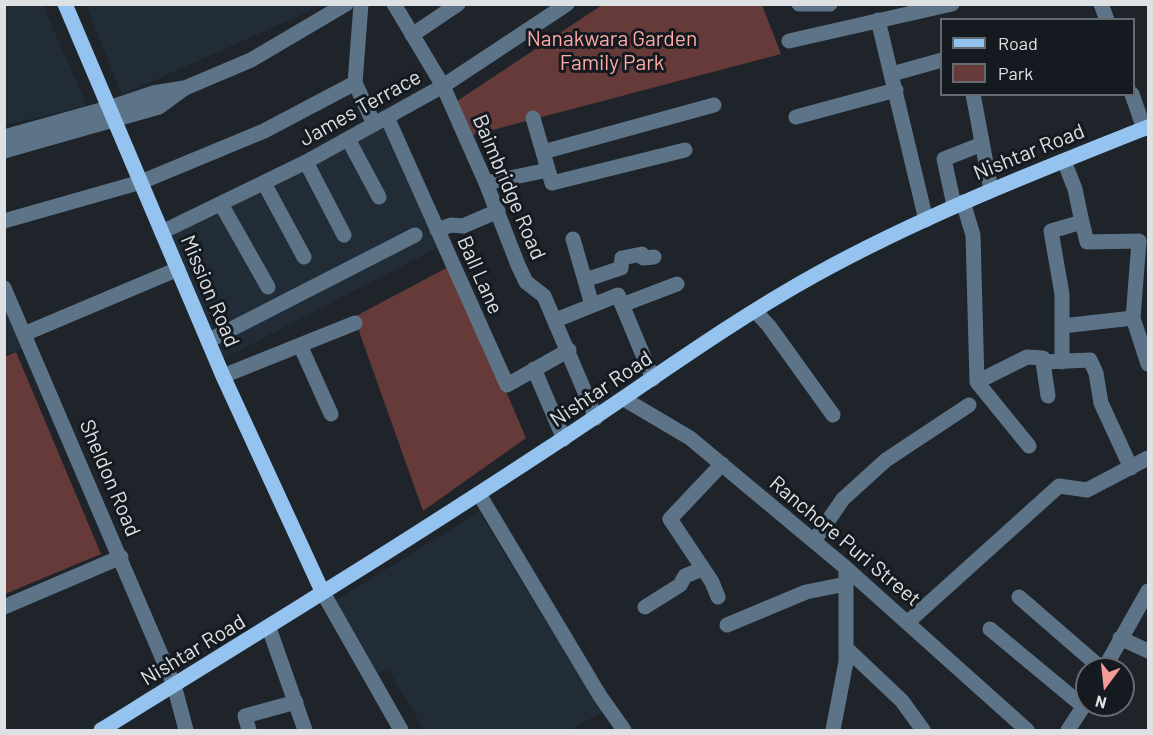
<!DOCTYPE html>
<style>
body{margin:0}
#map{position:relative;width:1153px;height:735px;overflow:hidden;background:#1e2429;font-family:Barlow,sans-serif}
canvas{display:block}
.frame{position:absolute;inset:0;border:6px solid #dde1e4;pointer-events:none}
.legend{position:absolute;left:940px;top:18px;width:195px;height:78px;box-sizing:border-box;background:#151a20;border:2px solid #656a6e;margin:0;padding:8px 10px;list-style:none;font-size:18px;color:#dde1e4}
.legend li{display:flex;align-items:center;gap:12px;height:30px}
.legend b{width:30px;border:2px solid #656a6e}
.north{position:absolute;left:1075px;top:657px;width:60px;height:60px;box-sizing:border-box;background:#151a20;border:2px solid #656a6e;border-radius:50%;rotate:195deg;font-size:16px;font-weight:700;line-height:24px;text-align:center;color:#dde1e4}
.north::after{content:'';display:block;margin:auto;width:21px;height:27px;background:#f59b97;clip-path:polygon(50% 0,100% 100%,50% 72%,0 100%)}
</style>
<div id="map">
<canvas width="1153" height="735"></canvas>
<div class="frame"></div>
<ul class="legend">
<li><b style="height:8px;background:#94c3ef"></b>Road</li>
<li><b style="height:16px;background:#653a38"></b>Park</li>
</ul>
<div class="north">N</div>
</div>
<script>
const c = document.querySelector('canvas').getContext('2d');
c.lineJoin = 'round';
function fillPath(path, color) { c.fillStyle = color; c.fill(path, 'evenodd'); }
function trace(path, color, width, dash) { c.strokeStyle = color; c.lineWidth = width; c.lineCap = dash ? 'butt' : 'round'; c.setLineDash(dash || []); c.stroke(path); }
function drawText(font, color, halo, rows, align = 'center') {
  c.font = font + ' Barlow,sans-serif'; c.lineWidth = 6; c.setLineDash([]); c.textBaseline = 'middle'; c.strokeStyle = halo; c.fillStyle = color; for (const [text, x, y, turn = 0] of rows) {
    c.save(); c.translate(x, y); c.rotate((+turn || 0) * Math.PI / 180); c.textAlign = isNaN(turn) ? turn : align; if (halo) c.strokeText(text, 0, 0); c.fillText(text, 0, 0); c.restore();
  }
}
const built = new Path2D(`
 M 4,5 L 43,5 L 87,106 L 5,125 Z
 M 86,5 L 323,5 L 122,95 Z
 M 387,117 L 443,245 L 217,362 L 162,232 Z
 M 4,288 L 30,346 L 5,354 L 4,354 Z
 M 479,512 L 602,712 L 570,730 L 424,730 L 388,669 L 370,678 L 333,602 Z`);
const green = new Path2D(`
 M 602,5 L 762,5 L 781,54 L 466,137 L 451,105 Z
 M 452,265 L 526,438 L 423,511 L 354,317 Z
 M 16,352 L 101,554 L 5,594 L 4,357 Z`);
const minor = new Path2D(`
 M 361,4 L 355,83 L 374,124
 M 394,4 L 443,86 L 486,183 L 518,265 L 526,282 L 544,296 L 596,418
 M 799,4 L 830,4
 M 1101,4 L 1107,20
 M 878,20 L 926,220
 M 412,35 L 458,4
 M 789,41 L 952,4
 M 892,74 L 942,60
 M 973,94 L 991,190
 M 1132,94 L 1144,129
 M 387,117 L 507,385 L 569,350
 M 796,117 L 896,90
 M 533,118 L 552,183 L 685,150
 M 4,137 L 108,108 L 153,93 L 184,88
 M 348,139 L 379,197
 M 4,151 L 159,107 L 185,88 L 251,60 L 346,4
 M 543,152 L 714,105
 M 306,162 L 344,235
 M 264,183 L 304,257
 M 486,183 L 548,170
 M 963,202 L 973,235 L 977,382
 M 221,204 L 268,287
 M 954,205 L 944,159 L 982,144
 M 4,221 L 141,182 L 264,131 L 355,83
 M 1082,222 L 1087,242 L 1139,241 L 1133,318 L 1148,364
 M 437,230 L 451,225 L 463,226 L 498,211
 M 162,232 L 306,162 L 443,86 L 567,4
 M 573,239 L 592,305
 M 585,280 L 621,268 L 622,258 L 642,254 L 643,258 L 654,257
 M 4,288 L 174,685 L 186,730
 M 622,305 L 677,284
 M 755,311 L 769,326 L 833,415
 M 556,320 L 618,295 L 653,379
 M 1062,326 L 1133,318
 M 24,334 L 178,269
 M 208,341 L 415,235
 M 300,345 L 331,414
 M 1043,362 L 1048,396
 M 1062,362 L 1062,294 L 1051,231 L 1082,222 L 1075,189 L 1064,161
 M 534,369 L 564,439
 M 223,376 L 355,323
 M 977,382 L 1027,357 L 1043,358 L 1043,362 L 1090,360 L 1096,373 L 1101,403 L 1131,468
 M 977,382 L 1029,446
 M 624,399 L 690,438 L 846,568 L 1027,730
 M 479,494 L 600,696 L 624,730
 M 814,541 L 843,499 L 886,460 L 969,405
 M 322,591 L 401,730
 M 718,597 L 712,582 L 670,519 L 722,464
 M 1019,597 L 1102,669
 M 4,607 L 121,557
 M 645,607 L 680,585 L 685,576 L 702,569
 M 908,622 L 1059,486 L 1087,490 L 1148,458
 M 727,625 L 806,592 L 846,584
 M 269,628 L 305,730
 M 990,629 L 1084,707
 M 1120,638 L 1148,651
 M 846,648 L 902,701 L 923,730
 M 1104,669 L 1148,591
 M 249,730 L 245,716 L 296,702
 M 833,730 L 846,662 L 846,568
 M 1068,730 L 1087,701`);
const major = new Path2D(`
 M 65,4 L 223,376 L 322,591
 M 101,730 C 250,638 398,547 544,451 C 634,393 721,327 815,275 C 922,216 1035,172 1148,127`);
const parkNames = [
 ["Nanakwara Garden",612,39],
 ["Family Park",612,63]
];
const streetNames = [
 ["James Terrace",360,108,-29],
 ["Nishtar Road",1029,152,-22],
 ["Baimbridge Road",509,187,67],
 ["Ball Lane",480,275,66],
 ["Mission Road",210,291,67],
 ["Nishtar Road",601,389,-34],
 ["Sheldon Road",110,478,67],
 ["Ranchore Puri Street",845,541,40],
 ["Nishtar Road",193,650,-31]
];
fillPath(built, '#222c36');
fillPath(green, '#653a38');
trace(minor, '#5c7388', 15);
trace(major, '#94c3ef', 15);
drawText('21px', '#feaaa5', '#151a20', parkNames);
drawText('21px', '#dde1e4', '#151a20', streetNames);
</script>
